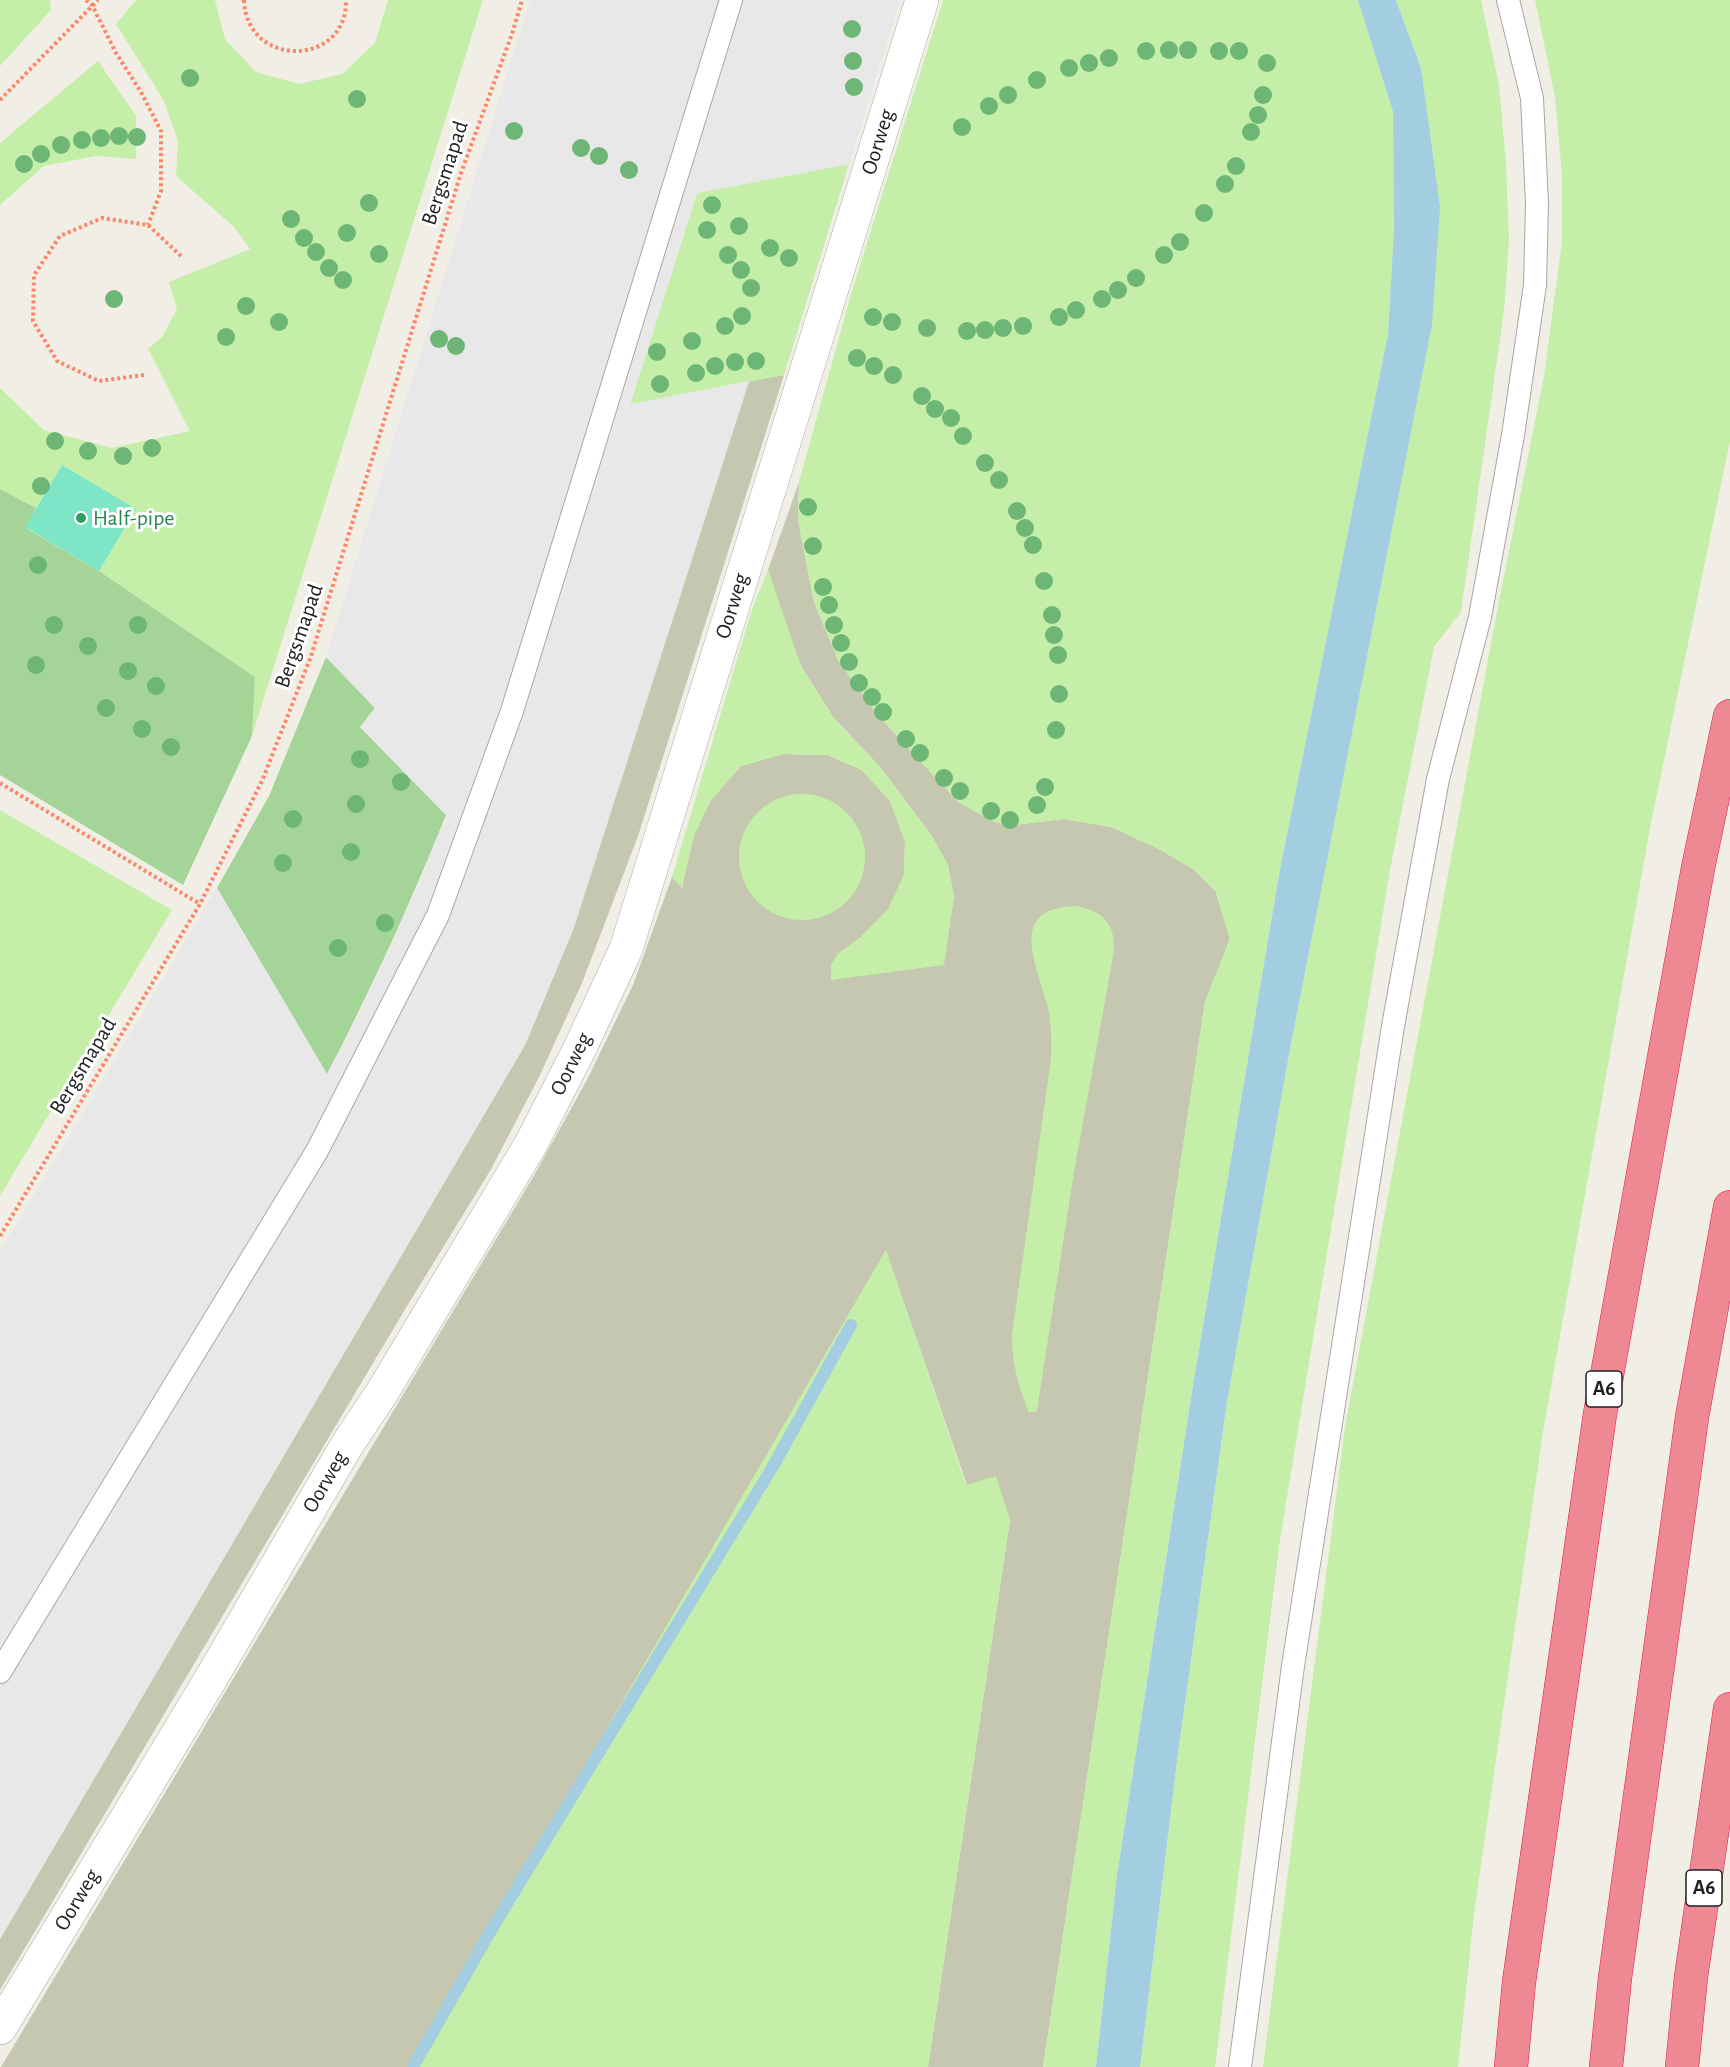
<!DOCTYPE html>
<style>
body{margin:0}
canvas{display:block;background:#f1eee5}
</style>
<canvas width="1730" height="2067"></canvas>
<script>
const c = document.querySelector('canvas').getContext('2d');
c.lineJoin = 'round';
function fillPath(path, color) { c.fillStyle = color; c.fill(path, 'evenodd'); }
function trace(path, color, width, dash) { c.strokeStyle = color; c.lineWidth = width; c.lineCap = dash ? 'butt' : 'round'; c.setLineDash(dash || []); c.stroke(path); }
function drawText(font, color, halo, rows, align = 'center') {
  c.font = font + ' "Alegreya Sans",sans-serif'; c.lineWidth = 6; c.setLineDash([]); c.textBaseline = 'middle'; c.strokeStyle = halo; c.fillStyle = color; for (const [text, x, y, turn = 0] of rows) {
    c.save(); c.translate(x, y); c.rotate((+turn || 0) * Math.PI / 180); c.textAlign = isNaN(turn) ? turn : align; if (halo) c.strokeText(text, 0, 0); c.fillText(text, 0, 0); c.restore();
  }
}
const construction = new Path2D(`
 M 784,375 L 638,836 L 582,983 L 539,1077 L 490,1171 L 407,1306 L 0,1990 L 0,1939 L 525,1045 L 573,930 L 749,381 Z
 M 799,482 L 798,520 L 814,602 L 838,660 L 876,713 L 958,802 L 995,822 L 1014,825 L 1064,819 L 1111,827 L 1159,849 L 1193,869 L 1216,892 L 1230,939 L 1205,1002 L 1043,2067 L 928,2067 L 1010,1520 L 967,1485 L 886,1251 L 409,2067 L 1,2067 L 532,1179 L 587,1080 L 633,985 L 672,877 L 682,888 L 693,836 L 711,800 L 741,766 L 783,754 L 828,755 L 862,770 L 890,801 L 905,842 L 904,875 L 889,909 L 861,937 L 838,954 L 950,920 L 954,897 L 948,865 L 931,835 L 881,768 L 833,717 L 801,666 L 783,618 L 768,570 Z`);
const grass = new Path2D(`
 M 0,0 L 50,0 L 51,10 L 0,66 Z
 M 136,0 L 215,0 L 225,39 L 256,72 L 299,84 L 342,74 L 375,43 L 388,0 L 483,0 L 252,736 L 255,677 L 99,571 L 135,509 L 62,465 L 36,508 L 0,489 L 0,388 L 44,430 L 112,448 L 190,431 L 148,349 L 162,337 L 177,309 L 169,282 L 250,249 L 234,227 L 176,176 L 178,141 L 164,101 L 116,24 Z
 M 943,0 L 1358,0 L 1393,112 L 1394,228 L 1388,334 L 1280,869 L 1194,1379 L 1117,1875 L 1096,2067 L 1043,2067 L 1205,1002 L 1230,939 L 1216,892 L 1193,869 L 1159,849 L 1111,827 L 1064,819 L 1014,825 L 995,822 L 958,802 L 876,713 L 838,660 L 814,602 L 798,520 L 799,482 L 851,294 Z
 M 1396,0 L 1481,0 L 1499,85 L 1506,163 L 1509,240 L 1504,311 L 1461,612 L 1434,647 L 1390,870 L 1279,1546 L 1215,2067 L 1140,2067 L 1178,1753 L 1227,1402 L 1290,1049 L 1432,324 L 1421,68 Z
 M 1535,0 L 1730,0 L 1730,441 L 1650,828 L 1543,1432 L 1474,1914 L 1458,2067 L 1263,2067 L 1345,1427 L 1498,606 L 1544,376 L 1562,242 L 1562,176 L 1555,97 Z
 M 98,61 L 136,116 L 136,159 L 96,156 L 44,166 L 0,205 L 0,143 Z
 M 849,164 L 784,375 L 630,405 L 697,193 Z
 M 768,570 L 801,666 L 833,717 L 881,768 L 931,835 L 948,865 L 954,897 L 944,965 L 831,980 L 831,964 L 838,954 L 861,937 L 888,909 L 904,875 L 905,842 L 890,801 L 862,770 L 828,755 L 783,754 L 741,766 L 711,800 L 694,836 L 682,888 L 672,877 L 752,609 Z
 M739 857a63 63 0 1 1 126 0a63 63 0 1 1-126 0Z
 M 0,810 L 172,910 L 0,1196 Z
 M 1076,906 C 1103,911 1115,923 1114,951 L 1074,1172 L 1037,1410 L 1035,1412 L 1029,1412 C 1018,1386 1012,1363 1012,1335 L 1051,1059 C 1051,1040 1052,1022 1047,1004 C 1036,962 1007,908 1076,906 Z
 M 886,1250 L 966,1485 L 996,1476 L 1010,1520 L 928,2067 L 409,2067 Z`);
const forest = new Path2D(`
 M 0,489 L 36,508 L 26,528 L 99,571 L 255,677 L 252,736 L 183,885 L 0,775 Z
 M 326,657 L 375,708 L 360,727 L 446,815 C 410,904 371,990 327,1074 L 217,888 L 269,796 Z`);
const pitch = new Path2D(`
 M 62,465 L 136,509 L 99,571 L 25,527 Z`);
const parking = new Path2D(`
 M 530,0 L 900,0 L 849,164 L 697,193 L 630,404 L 749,381 L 573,930 L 525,1045 L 0,1939 L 0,1251 L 217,888 L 327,1074 L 360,1012 L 418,886 L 446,815 L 360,727 L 375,708 L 326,657 Z`);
const water = new Path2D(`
 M 1358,0 L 1396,0 L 1421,68 L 1440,207 L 1432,325 L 1290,1049 L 1227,1402 L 1178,1753 L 1140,2067 L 1096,2067 L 1117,1875 L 1194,1379 L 1280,869 L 1388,334 L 1394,228 L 1393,112 Z`);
const stream = new Path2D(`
 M 413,2067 L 493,1927 L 772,1468 L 851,1325`);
const path = new Path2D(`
 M 86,0 L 92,5 L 116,53 L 141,92 L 161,131 L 161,191 L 148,225
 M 244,0 C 247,70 348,66 346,0
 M 0,100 L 98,0
 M 144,375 L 99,381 L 57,361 L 33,321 L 34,275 L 60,236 L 102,218 L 148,225 L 182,257
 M 0,783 L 200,904
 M 0,1236 L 200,904 L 262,781 L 310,659 L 461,173 L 513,31 L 522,0`);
const service = new Path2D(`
 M 0,1672 L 317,1151 L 438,915 L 512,711 L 731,0
 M 1240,2067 L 1293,1666 L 1393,1026 L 1438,779 L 1480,617 L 1513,435 L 1535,285 L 1537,203 L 1532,98 L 1508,0`);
const tertiary = new Path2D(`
 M 0,2028 L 210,1680 L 347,1445 L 383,1391 L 531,1144 L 580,1048 L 626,949 L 922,0`);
const motorway = new Path2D(`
 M 1511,2067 L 1519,1982 L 1600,1414 L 1698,868 L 1730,716
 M 1606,2067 L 1615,1978 L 1692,1417 L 1730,1207
 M 1682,2067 L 1691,1977 L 1730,1709`);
const trees = [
 [852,29],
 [1169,50],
 [1188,50],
 [1146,51],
 [1219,51],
 [1239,51],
 [1109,58],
 [853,61],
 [1089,63],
 [1267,63],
 [1069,68],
 [190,78],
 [1037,80],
 [854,87],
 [1008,95],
 [1263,95],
 [357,99],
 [989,106],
 [1258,115],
 [962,127],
 [514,131],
 [1251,132],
 [119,136],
 [137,137],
 [101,138],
 [82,140],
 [61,145],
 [581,148],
 [41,154],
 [599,156],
 [24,164],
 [1236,166],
 [629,170],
 [1225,184],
 [369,203],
 [712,205],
 [1204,213],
 [291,219],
 [739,226],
 [707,230],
 [347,233],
 [304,238],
 [1180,242],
 [770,248],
 [316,252],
 [379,254],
 [728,255],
 [1164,255],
 [789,258],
 [329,268],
 [741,270],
 [1136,278],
 [343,280],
 [751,288],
 [1118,290],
 [114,299],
 [1102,299],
 [246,306],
 [1076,310],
 [742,316],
 [873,317],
 [1059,317],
 [279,322],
 [892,322],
 [725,326],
 [1023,326],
 [927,328],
 [1003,328],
 [985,330],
 [967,331],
 [226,337],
 [439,339],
 [692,341],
 [456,346],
 [657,352],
 [857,358],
 [756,361],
 [735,362],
 [715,366],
 [874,366],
 [696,373],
 [893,375],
 [660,384],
 [922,396],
 [935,409],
 [951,418],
 [963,436],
 [55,441],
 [152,448],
 [88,451],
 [123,456],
 [985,463],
 [999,480],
 [41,486],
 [808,507],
 [1017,511],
 [1025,528],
 [1033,545],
 [813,546],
 [38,565],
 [1044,581],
 [823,587],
 [829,605],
 [1052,615],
 [54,625],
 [138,625],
 [834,625],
 [1054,635],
 [841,643],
 [88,646],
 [1058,655],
 [849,662],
 [36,665],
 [128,671],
 [859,683],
 [156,686],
 [1059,694],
 [872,697],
 [106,708],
 [883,712],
 [142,729],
 [1056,730],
 [906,739],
 [171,747],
 [920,753],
 [360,759],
 [944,778],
 [401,782],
 [1045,787],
 [960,791],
 [356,804],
 [1037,805],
 [991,811],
 [293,819],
 [1010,820],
 [351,852],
 [283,863],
 [385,923],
 [338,948]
];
const markers = [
 [81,518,6,"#2e9e5b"]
];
const shields = [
 [1604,1389,36],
 [1704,1888,36]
];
const shieldNames = [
 ["A6",1604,1389],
 ["A6",1704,1888]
];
const streetNames = [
 ["Oorweg",878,142,-73],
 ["Bergsmapad",445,173,-72],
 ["Oorweg",732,606,-73],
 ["Bergsmapad",299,636,-71],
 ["Oorweg",571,1064,-64],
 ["Bergsmapad",83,1066,-59],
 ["Oorweg",325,1482,-60],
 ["Oorweg",77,1900,-59]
];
const leisureNames = [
 ["Half-pipe",93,518]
];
fillPath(construction, '#c5c7b0');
fillPath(grass, '#c5efa8');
fillPath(forest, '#a4d497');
fillPath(pitch, '#7ee6c7');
fillPath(parking, '#e8e8e8');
fillPath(water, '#a3cee2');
trace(stream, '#a3cee2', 12);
trace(service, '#a7a7a7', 24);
trace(tertiary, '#a7a7a7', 34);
trace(motorway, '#e9184e', 34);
trace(path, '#ff8569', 4, [3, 3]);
trace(service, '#fff', 22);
trace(tertiary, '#fff', 33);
trace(motorway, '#ee8892', 33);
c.fillStyle = '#6eb675';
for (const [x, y] of trees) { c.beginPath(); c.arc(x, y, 9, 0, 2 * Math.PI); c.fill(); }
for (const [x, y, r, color] of markers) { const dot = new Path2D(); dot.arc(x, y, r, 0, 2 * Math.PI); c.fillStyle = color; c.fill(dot); trace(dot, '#fff', 2); }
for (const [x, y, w] of shields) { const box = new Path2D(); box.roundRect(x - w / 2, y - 18, w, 36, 4.5); c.fillStyle = '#fff'; c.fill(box); trace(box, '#202020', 1.5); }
drawText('bold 21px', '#202020', null, shieldNames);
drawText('22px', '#202020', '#fff', streetNames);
drawText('22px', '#27864d', '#fff', leisureNames, 'left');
</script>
